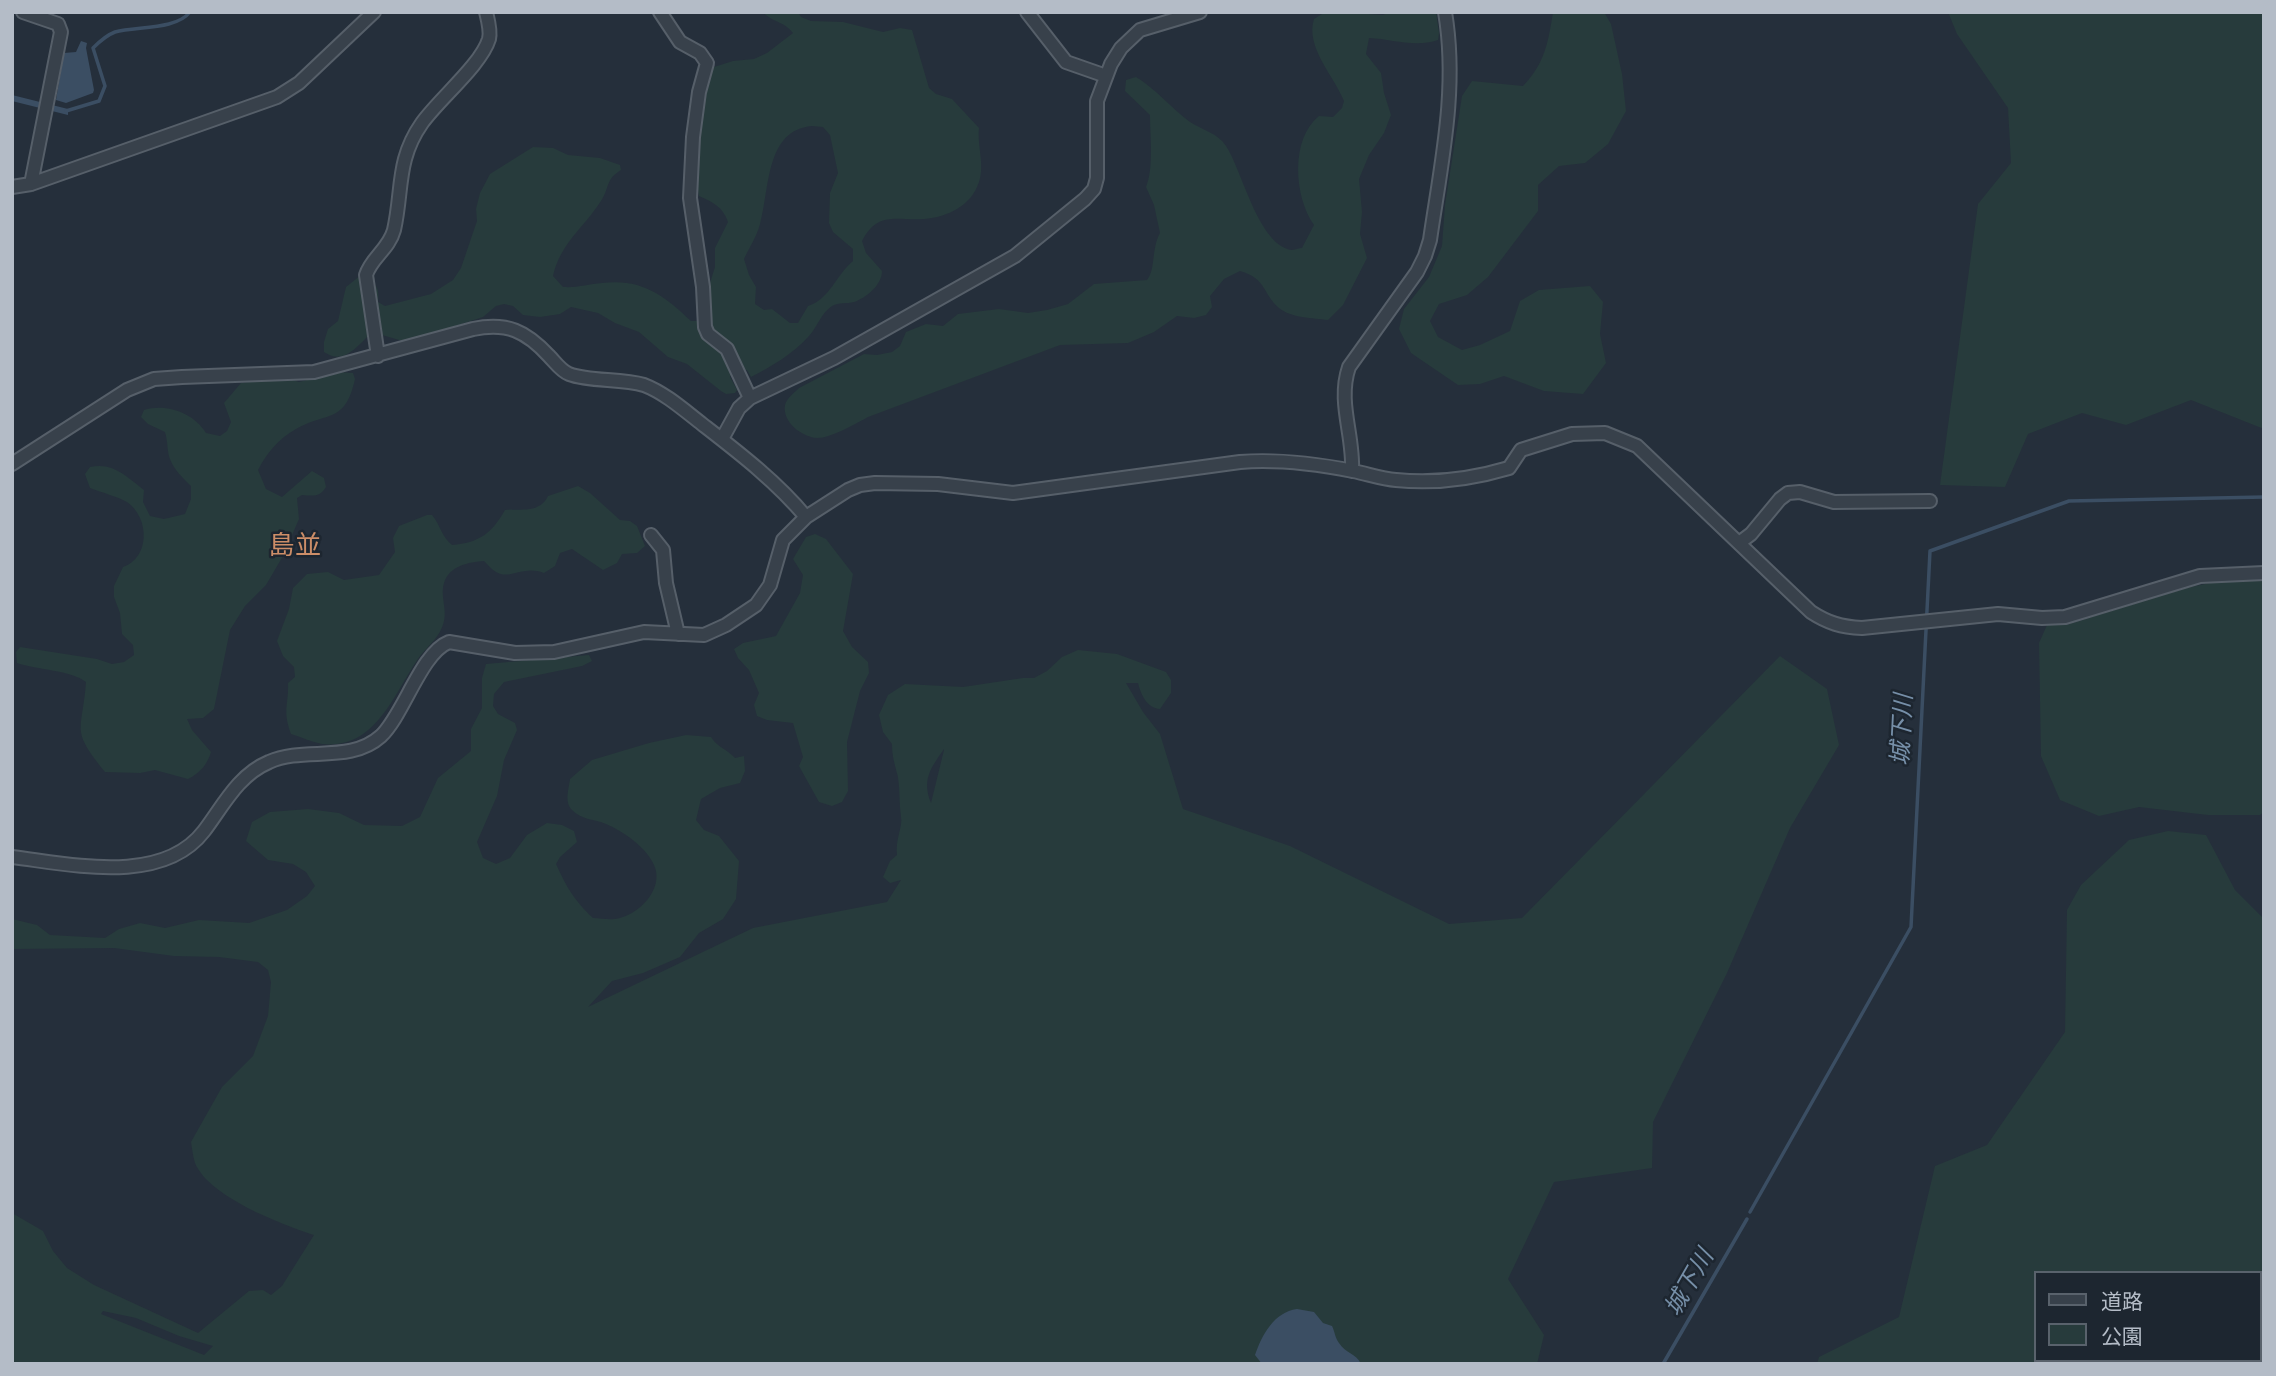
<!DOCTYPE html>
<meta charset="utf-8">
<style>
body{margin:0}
#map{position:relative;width:2276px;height:1376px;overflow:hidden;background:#252f3b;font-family:Manrope,"Noto Sans JP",sans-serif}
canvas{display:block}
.frame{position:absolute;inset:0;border:14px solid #b4bcc7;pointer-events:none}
.legend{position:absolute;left:2034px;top:1271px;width:228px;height:91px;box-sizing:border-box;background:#1d2630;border:2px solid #59626c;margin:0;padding:9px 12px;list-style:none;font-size:21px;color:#b4bcc7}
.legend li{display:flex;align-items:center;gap:14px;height:35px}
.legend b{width:35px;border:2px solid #59626c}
</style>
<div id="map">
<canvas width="2276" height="1376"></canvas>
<div class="frame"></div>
<ul class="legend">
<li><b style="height:9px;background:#38414b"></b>道路</li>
<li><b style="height:19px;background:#273b3c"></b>公園</li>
</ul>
</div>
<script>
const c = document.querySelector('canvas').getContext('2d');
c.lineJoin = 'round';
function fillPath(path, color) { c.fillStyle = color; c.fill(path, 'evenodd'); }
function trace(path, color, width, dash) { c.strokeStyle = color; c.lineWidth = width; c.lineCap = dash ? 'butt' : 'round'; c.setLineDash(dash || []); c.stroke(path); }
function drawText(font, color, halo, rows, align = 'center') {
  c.font = font + ' Manrope,"Noto Sans JP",sans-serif'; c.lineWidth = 5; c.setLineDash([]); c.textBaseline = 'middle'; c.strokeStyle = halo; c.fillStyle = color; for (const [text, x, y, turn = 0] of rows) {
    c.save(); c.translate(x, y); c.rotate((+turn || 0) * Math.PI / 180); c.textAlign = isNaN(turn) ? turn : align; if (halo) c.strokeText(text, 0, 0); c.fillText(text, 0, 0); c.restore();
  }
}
const green = new Path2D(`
 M 763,12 L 798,12 L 801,17 L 811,21 L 843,22 L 883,32 L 900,28 L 912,30 L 929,88 L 936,94 L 952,99 L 979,128 C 977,146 985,165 979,182 C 971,206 948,217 924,219 C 897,221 878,210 862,241 L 866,253 L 882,271 C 882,285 866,298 854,302 C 847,304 839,302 832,306 C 821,313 818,326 809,336 C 794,353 771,367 751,377 L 747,370 C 739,369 734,369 730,377 L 737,390 L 735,393 L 726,394 L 721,391 L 687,364 L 668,357 L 639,332 L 615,323 L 598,313 L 571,307 L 560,314 L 540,317 L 523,315 L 513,306 L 504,304 L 496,306 L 483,317 L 406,342 L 382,335 L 369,335 C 356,348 343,365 324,352 L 324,342 L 328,329 L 338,321 L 346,287 L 361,275 C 375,281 380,287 378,302 L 385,306 L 431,294 L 453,280 L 461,268 L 477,221 L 476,209 L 480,193 L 490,174 L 533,147 L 553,148 L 568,155 L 600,158 L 620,165 L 621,170 C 605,180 610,187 601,201 C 583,229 561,242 553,276 L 563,287 C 577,288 588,284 602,283 C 641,278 664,295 691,321 L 698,321 L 715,267 L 715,248 L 728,222 C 723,207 713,202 699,196 L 695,176 L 693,115 L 690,102 L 695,86 L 714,67 L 733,61 L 754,59 L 767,53 L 793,33 C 784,21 771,22 763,12 ZM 812,126 L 823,127 L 830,135 L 838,173 L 830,193 L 829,223 L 833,232 L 853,249 L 853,261 C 836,275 830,299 808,306 L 798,323 L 790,323 L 772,309 L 764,310 L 755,304 L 756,287 L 749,275 L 744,259 C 749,248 757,236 760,224 C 770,189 765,130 812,126 Z
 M 1339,12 L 1383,15 L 1390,12 L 1436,12 L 1439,33 L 1438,40 C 1415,48 1392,39 1369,38 L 1366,54 L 1381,73 L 1384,93 L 1391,115 L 1384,133 L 1369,155 L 1359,179 L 1362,212 L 1360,234 L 1367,258 L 1343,305 L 1328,320 C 1313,318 1291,318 1279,308 C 1262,293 1267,279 1240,271 L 1224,279 L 1210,296 L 1212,307 L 1206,315 L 1194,318 L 1177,316 L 1154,332 L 1128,343 L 1060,345 L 868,417 C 855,424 831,438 817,438 C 802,437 782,422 785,405 C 787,398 794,393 799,388 L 864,354 L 877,355 L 892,352 L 900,346 L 906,332 L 926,324 L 943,326 L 958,314 L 999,309 L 1028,313 L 1047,310 L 1068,304 L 1094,284 L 1147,280 C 1156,269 1151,249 1160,233 L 1154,205 L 1146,187 C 1154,168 1150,136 1150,115 L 1125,91 L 1126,80 L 1136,77 C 1156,89 1171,108 1190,122 C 1202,130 1218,133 1226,146 C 1242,170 1258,244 1291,250 C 1295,250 1299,248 1302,248 L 1314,225 C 1294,197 1290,139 1319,116 L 1333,117 L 1342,108 L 1344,101 C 1334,76 1305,47 1314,19 L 1322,14 Z
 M 1553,12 L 1604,12 L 1611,24 L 1622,74 L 1626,111 L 1608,144 L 1585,163 L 1559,166 L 1538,185 L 1538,211 L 1488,277 L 1467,295 L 1439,304 L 1430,321 L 1438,337 L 1462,350 L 1480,345 L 1510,331 L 1520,301 L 1539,290 L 1590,286 L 1603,302 L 1600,334 L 1606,363 L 1583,394 L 1544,391 L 1504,376 L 1480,384 L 1458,385 L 1411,353 L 1399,329 L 1404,309 L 1429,277 L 1442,246 L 1445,205 L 1462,96 L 1472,81 L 1523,86 C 1545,63 1548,43 1553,12 Z
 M 1948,12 L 2264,12 L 2264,429 L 2191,400 L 2126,425 L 2082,413 L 2028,434 L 2005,487 L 1940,485 L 1978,204 L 2011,163 L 2008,108 L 1957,34 Z
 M 339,372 L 353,373 L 355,379 C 345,424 328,411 296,429 C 278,439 267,453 258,470 L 266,489 L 282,497 L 312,471 L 324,478 L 326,487 C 320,497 314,496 302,495 L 297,498 L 299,519 L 283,556 L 266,585 L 245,606 L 230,630 L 214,709 L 203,718 L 187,719 L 192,730 L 211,752 C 207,765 200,773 188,779 L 155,770 L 140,773 L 105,772 C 70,728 82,734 86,682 C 71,670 37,670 17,663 L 16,652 L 20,647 L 97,659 L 112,664 L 124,662 L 134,655 L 133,645 L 122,634 L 120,613 L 114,597 L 114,586 L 123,567 C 150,558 150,518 127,502 C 119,497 100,492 90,488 L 85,474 L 90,467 C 113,462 126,476 144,490 L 143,502 L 150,516 L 164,519 L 185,514 L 191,499 L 191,486 C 183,478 174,470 170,459 C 167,453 168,441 165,432 L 148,424 L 141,417 L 144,410 C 166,403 194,413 206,433 L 220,436 L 227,431 L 231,422 L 224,403 L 241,383 L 284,377 L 299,382 Z
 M 578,486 L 590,493 L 620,520 L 630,521 L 637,526 L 645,546 L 637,553 L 622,554 L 617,563 L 603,570 L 572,549 L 560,553 L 555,566 L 544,573 C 524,565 511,579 498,573 C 493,571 488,565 484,561 C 469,562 449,566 444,583 C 440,595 447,609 444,621 C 441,636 429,645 420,656 C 394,692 377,750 322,744 C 312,742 301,737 291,734 C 282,709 289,705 288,683 L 295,677 L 294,667 L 283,656 L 277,641 L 289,609 L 293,588 L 307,574 L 328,572 L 344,580 L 379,575 L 395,552 L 393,538 L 399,526 L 427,515 L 432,515 C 441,526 441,536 452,545 C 479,543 492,533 505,510 C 522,509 540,513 548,496 Z
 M 815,534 L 826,539 L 853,574 L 843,631 L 852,647 L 868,662 L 869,673 L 860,691 L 847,742 L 848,791 L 842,802 L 832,806 L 819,802 L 799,766 L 803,757 L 793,723 L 767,720 L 757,716 L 754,705 L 759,693 L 749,670 L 738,658 L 734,649 L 743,643 L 776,636 L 800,593 L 803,575 L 793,559 L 806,537 Z
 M 2229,579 L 2264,581 L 2264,812 L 2260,815 L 2208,815 L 2139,807 L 2099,816 L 2060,800 L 2041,756 L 2039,643 L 2047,625 L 2066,625 L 2186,588 Z
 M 1078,650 L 1117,654 L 1166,672 L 1171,680 L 1171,693 L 1160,709 C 1147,708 1141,695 1138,683 L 1126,683 L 1143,712 L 1160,734 L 1183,809 L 1290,846 L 1449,924 L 1522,918 L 1780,656 L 1827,689 L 1839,745 L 1790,828 L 1727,973 L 1653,1122 L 1652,1168 L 1554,1182 L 1508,1279 L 1544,1335 L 1537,1364 L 12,1364 L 12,1213 L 43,1231 L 53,1251 L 67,1268 L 94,1285 L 198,1333 L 249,1291 L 263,1290 L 271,1295 L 282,1286 L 314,1235 C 281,1224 209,1197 195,1163 C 193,1157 192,1148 191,1142 L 222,1087 L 253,1056 L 268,1016 L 271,982 L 268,970 L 258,962 L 219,957 L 174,956 L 114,948 L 12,949 L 12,919 L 37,925 L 50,935 L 105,938 L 119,929 L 140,923 L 165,928 L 199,920 L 249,923 L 287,910 L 307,896 L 315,886 L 306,872 L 293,864 L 268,860 L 246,841 L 252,822 L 270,812 L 308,809 L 339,813 L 364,825 L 402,826 L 420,817 L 438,778 L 471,751 L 471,729 L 482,708 L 482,678 L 486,664 L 589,655 L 592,661 L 582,666 L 504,682 L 494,694 L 493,706 L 498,714 L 515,723 L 517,730 L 504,760 L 497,796 L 477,842 L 483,858 L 496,864 L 510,858 L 527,835 L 547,823 L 562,825 L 574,831 L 577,842 L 560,857 L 556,864 C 567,888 574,900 593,918 C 600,918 608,920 615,919 C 638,916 665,889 654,865 C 647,848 623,831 606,824 C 594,819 582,820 572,810 C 564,802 569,788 570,779 L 592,760 L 649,743 L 686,735 L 711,737 C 718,748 727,749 735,758 L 744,756 L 745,771 L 740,783 L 720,788 L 701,799 L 696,820 L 704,830 L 719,836 L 739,861 L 736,899 L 723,919 L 699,933 L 680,957 L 643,973 L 612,981 L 588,1007 L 753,928 L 887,902 L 901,880 L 890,883 L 883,877 L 890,861 L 897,855 C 895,840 903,826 901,817 C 899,804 900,790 898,777 C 895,765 892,757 892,744 L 883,732 L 879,715 L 888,695 L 905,684 L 963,687 L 1023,678 L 1034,678 L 1047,671 L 1062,657 ZM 944,749 L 944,750 L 931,803 C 922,780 930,769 944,749 ZM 103,1311 L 136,1318 L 179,1336 L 213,1346 L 204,1355 L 101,1314 Z
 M 2168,831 L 2206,835 L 2235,890 L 2264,919 L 2264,1364 L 1817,1364 L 1819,1357 L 1899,1317 L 1935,1166 L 1987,1145 L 2065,1032 L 2067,910 L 2081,885 L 2129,840 ZM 2036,1273 L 2260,1273 L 2260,1360 L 2036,1360 Z`);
const water = new Path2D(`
 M 81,41 L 87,43 L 86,48 L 94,90 L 93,93 L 66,103 L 56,100 L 64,53 L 76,52 Z
 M 12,95 L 68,109 L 68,115 L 12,101 Z
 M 1297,1309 L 1314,1312 L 1323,1323 L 1332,1326 C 1335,1332 1335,1338 1339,1343 C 1345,1353 1356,1353 1361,1364 L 1262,1364 L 1255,1355 C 1262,1335 1274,1312 1297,1309 Z`);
const stream = new Path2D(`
 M 66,111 L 99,101 L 105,86 L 93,48 C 99,42 107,35 115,32 C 137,26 176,30 190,12
 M 1750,1212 L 1911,927 L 1930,551 L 2069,501 L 2264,497
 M 1663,1364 L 1747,1219`);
const minor = new Path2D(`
 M 23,12 L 58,24 L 61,32 L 31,184
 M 660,12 L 680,42 L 700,53 L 707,63 L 699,92 L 693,137 L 690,198 L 703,287 L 705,327 L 708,334 L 727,349 L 750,398
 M 1027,12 L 1066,62 L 1106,76
 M 12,187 L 31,184 L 277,97 L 299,83 L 374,12
 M 378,356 L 366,275 C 371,258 389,249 394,230 C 403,190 396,160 422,123 C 439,99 481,65 489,39 C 491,31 488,20 486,12
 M 722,439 L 739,408 L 750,398 L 834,358 L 1015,256 L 1085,199 L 1094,189 L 1097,178 L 1097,101 L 1111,64 L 1121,48 L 1140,30 L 1200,12
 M 12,464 L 127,390 L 154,379 L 182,377 L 314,372 L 473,329 C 507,322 526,331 549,356 C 555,362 561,371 569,374 C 590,382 621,378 644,385 C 665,393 684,410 702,424 C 738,452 776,481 806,517
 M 1352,471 C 1354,435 1337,402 1349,367 L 1417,272 L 1425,256 L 1430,240 C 1441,164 1458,89 1445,12
 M 651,535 L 663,550 L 666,583 L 678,634
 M 1739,543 L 1751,534 L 1780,499 L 1788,493 L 1800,492 L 1834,502 L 1930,501
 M 12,857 C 70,864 162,886 204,831 C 223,806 238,775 269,762 C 304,746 350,764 381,736 C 404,714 421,653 449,642 L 515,653 L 554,652 L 644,632 L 704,635 L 726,625 L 756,605 L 770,585 L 783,540 L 806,517 L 848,490 L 860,485 L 875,483 L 938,484 L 1013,493 L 1240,462 C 1277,459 1317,464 1353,471 C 1368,474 1382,479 1396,480 C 1434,484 1472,479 1509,468 L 1521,450 L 1572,434 L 1605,433 L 1637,446 L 1811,612 C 1828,623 1841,627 1862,628 L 1998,614 L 2042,618 L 2065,617 L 2200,576 L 2264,573`);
const waterNames = [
 ["城下川",1903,730,-87],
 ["城下川",1690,1283,-60]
];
const quarterNames = [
 ["島並",295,547]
];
fillPath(green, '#273b3c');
fillPath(water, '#3b4e63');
trace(stream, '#3b4e63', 3.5);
trace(minor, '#565f69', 16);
trace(minor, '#38414b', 12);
drawText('italic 24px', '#768fa8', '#1d2630', waterNames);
drawText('26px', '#cd8e68', '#1d2630', quarterNames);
</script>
